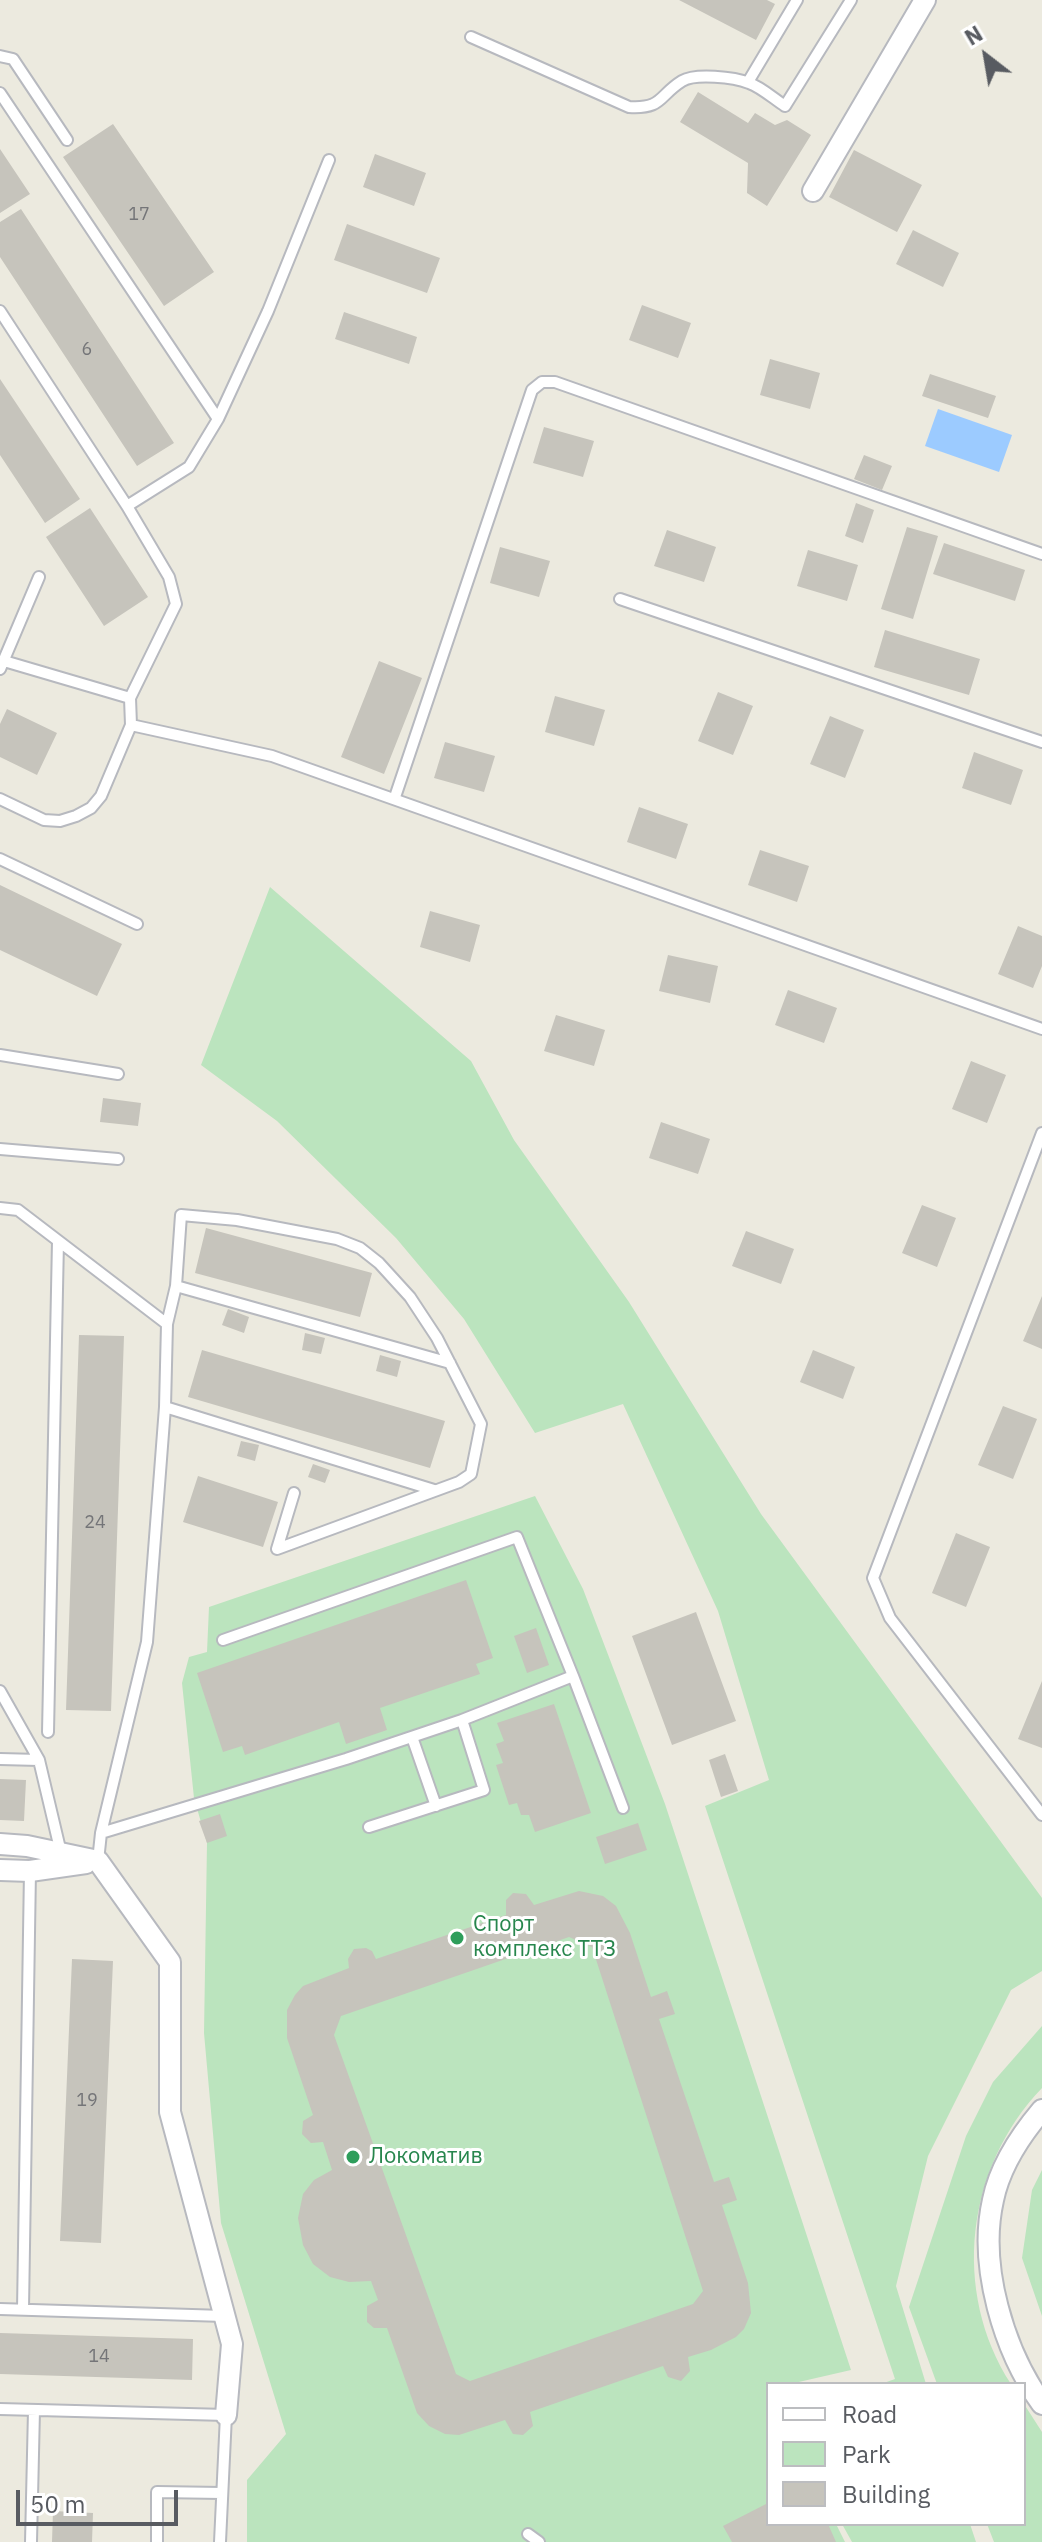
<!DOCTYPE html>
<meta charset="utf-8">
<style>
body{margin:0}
#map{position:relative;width:1042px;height:2542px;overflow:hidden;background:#eceadf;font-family:"IBM Plex Sans",sans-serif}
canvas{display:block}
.legend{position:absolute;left:766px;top:2382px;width:260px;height:144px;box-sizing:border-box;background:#fff;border:2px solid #bcbdc0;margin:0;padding:10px 14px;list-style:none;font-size:24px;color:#585b61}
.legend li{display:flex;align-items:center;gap:16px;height:40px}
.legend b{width:40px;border:2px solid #bcbdc0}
.north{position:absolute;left:946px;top:16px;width:80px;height:80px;-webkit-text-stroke:6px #fff;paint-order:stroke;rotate:329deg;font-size:22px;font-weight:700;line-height:32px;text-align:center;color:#585b61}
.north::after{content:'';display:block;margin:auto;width:28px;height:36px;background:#585b61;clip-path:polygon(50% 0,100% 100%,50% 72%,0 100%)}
.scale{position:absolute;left:16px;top:2490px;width:162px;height:36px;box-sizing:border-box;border:4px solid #585b61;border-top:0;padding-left:10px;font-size:24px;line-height:28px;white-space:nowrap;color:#585b61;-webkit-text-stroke:6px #fff;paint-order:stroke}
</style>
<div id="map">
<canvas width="1042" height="2542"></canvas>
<ul class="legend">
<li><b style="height:10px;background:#fff"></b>Road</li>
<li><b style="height:22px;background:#bbe4be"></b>Park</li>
<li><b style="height:22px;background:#c6c4bc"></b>Building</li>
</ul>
<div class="north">N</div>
<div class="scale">50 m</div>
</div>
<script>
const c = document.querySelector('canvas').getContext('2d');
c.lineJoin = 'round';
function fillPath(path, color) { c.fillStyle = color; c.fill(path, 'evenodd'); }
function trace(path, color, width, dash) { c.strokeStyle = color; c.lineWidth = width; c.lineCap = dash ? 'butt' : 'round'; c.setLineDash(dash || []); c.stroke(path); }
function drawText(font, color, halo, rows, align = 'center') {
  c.font = font + ' "IBM Plex Sans",sans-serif'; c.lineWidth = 6; c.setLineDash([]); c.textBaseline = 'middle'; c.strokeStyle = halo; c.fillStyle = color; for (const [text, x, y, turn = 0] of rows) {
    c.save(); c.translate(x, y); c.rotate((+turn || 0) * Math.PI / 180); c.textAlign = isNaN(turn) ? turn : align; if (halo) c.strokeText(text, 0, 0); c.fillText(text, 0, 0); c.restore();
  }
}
const green = new Path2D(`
 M 270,887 L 471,1061 L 514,1140 L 629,1302 L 761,1514 L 1042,1898 L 1042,1971 L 1011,1990 L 928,2156 L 896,2286 L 926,2384 L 881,2384 L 895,2379 L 705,1806 L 769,1780 L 718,1611 L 623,1404 L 535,1433 L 464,1319 L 396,1238 L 277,1121 L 201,1065 Z
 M 535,1496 L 583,1589 L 665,1804 L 851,2370 L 790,2384 L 768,2384 L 768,2524 L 836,2524 L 845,2542 L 247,2542 L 247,2480 L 286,2434 L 221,2223 L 204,2033 L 207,1843 L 194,1798 L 182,1683 L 189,1657 L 207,1652 L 209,1607 Z
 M 1042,2026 L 1042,2088 C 966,2167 951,2291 1011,2384 L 937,2384 L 909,2307 L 966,2136 L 993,2082 Z
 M 1042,2170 L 1042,2316 L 1022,2258 L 1032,2190 Z
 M 1024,2404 L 1042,2432 L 1042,2542 L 994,2542 L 987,2524 L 1024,2524 Z
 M 842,2524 L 970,2524 L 976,2542 L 852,2542 Z`);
const water = new Path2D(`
 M 938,409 L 1012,435 L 999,472 L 925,446 Z`);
const building = new Path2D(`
 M 679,0 L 767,0 L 775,4 L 756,40 Z
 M 698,92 L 748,123 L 755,113 L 775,125 L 787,120 L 811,135 L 767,206 L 747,193 L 748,163 L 680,122 Z
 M 113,124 L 214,272 L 164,306 L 63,157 Z
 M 0,149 L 30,194 L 0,213 Z
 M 854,150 L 922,185 L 897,232 L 829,197 Z
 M 375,154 L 426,173 L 414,206 L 363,187 Z
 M 21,209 L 174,443 L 137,466 L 0,257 L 0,222 Z
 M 347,224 L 440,258 L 427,293 L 334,260 Z
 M 913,230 L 959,253 L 943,287 L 896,264 Z
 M 642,305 L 691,323 L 678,358 L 629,340 Z
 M 344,312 L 417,337 L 409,364 L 335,339 Z
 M 770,359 L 820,373 L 810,409 L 760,395 Z
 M 930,374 L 996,396 L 988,418 L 922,396 Z
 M 0,379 L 80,499 L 45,523 L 0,455 Z
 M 544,427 L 594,441 L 583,477 L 533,463 Z
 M 864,455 L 892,466 L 882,490 L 854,479 Z
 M 856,503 L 874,510 L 863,543 L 845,536 Z
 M 90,508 L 148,597 L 104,626 L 46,537 Z
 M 907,527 L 938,536 L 913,619 L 881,609 Z
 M 667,530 L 716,547 L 704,582 L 654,566 Z
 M 944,543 L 1025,570 L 1015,601 L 933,574 Z
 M 500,547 L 550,561 L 539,597 L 490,583 Z
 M 808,550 L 858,565 L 847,601 L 797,586 Z
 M 885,630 L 980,659 L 969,695 L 874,667 Z
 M 379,661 L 422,678 L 384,774 L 341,757 Z
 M 718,692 L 753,706 L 733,755 L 698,741 Z
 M 555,696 L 605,710 L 594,746 L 545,732 Z
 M 7,709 L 57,733 L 37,775 L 0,757 L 0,724 Z
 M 830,716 L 864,730 L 845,778 L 810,764 Z
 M 445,742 L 495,756 L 484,792 L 434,778 Z
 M 974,752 L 1023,770 L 1011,805 L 962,788 Z
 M 639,807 L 688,824 L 676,859 L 627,842 Z
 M 760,850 L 809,866 L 797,902 L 748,885 Z
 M 0,885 L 122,944 L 97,996 L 0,950 Z
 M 430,911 L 480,925 L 470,962 L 420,947 Z
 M 1018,926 L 1042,936 L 1042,966 L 1033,988 L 998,974 Z
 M 668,955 L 718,966 L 710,1003 L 659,991 Z
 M 788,990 L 837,1008 L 824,1043 L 775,1025 Z
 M 556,1015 L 605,1030 L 594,1066 L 544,1051 Z
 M 971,1061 L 1006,1075 L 987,1123 L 952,1109 Z
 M 103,1098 L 141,1103 L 138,1126 L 100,1122 Z
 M 661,1122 L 710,1139 L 698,1174 L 649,1158 Z
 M 922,1205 L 956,1218 L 937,1267 L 902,1253 Z
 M 206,1228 L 372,1273 L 360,1317 L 195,1273 Z
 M 746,1231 L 794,1249 L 781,1284 L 732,1266 Z
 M 1042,1296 L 1042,1349 L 1023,1341 Z
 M 228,1309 L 249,1317 L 244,1333 L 222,1325 Z
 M 305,1333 L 325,1338 L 321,1354 L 302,1350 Z
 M 79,1335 L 124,1336 L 111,1711 L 66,1710 Z
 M 202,1350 L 445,1421 L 430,1468 L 188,1397 Z
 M 813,1350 L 855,1367 L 843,1399 L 800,1382 Z
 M 380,1355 L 401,1361 L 397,1377 L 376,1371 Z
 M 1003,1406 L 1037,1419 L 1013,1479 L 978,1465 Z
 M 241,1441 L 259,1445 L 255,1461 L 237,1456 Z
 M 313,1464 L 330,1470 L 325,1483 L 308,1477 Z
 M 198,1476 L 278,1502 L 263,1547 L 183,1522 Z
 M 956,1533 L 990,1547 L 966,1607 L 932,1593 Z
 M 466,1580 L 493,1658 L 476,1664 L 480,1674 L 380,1708 L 387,1730 L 346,1744 L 339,1722 L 245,1755 L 242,1746 L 223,1752 L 197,1673 Z
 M 696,1612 L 736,1721 L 672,1745 L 632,1636 Z
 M 536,1628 L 549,1665 L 527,1673 L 514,1636 Z
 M 1042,1681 L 1042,1748 L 1018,1739 Z
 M 554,1704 L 591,1813 L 535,1832 L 529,1815 L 521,1815 L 517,1803 L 509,1805 L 496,1765 L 503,1763 L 496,1744 L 504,1741 L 497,1723 Z
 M 725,1754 L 738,1791 L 721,1797 L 709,1760 Z
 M 0,1779 L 26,1780 L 24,1821 L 0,1820 Z
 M 220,1814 L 227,1836 L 207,1843 L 199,1821 Z
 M 638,1823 L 647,1850 L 605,1864 L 596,1837 Z
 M 579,1891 L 603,1896 L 616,1906 L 630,1933 L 651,1997 L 667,1991 L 675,2014 L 659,2019 L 714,2182 L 729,2177 L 737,2200 L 722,2205 L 748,2283 L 751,2313 L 744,2329 L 736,2337 L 711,2350 L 688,2357 L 690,2371 L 681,2381 L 668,2377 L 663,2366 L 530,2412 L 533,2426 L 523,2435 L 513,2434 L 505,2420 L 459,2435 L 445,2434 L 429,2426 L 417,2413 L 387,2328 L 374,2328 L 367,2322 L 367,2306 L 378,2300 L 371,2281 L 349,2282 L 330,2277 L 313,2264 L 303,2245 L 298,2218 L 303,2194 L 314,2180 L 332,2170 L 323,2142 L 311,2143 L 302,2134 L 303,2121 L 313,2115 L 287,2038 L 287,2010 L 295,1995 L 303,1986 L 349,1968 L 348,1959 L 354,1949 L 366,1948 L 372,1951 L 376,1959 L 506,1915 L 506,1900 L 513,1893 L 526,1894 L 534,1905 ZM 569,1937 L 592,1947 L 703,2291 L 693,2304 L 470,2381 L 456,2374 L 334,2035 L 341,2016 Z
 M 72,1959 L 113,1961 L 101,2243 L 60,2241 Z
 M 0,2333 L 193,2339 L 192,2380 L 0,2374 Z
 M 768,2503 L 768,2524 L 828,2524 L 836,2542 L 732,2542 L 723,2526 Z
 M 53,2511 L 93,2513 L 92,2542 L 52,2542 Z`);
const lane = new Path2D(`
 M 471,37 L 629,107 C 663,109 658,96 682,81 C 695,73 734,77 749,83 C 761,87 774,99 785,106 L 851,0
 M 0,56 L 13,59 L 67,140
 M 748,82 L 797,0
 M 0,93 L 218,419
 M 0,311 L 127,506
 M 620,599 L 1042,742
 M 4,661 L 130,698
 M 0,669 L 39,577
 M 131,725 L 272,756 L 1042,1029
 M 395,797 L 532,390 L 542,382 L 555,382 L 1042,554
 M 0,799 L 44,820 L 60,821 L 76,816 L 91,808 L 101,796 L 131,725 L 130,698 L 176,604 L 169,577 L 127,506 L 189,467 L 218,419 L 268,311 L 329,160
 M 0,859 L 137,924
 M 0,1055 L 118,1074
 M 1042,1133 L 873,1578 L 890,1618 L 1042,1815
 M 0,1149 L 118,1159
 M 0,1208 L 18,1210 L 167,1324 L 165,1407 L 147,1642 L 101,1833 L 98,1861
 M 176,1286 L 450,1363
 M 167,1324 L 176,1286 L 181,1215 L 237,1220 L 337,1239 L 360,1248 L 379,1263 L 410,1297 L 437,1338 L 481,1424 L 471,1474 L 459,1482 L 277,1549 L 294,1493
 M 165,1407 L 434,1490
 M 223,1640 L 517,1537 L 573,1676 L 462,1720
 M 573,1676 L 623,1808
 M 0,1691 L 39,1760 L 61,1853
 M 48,1732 L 58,1241
 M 412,1737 L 436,1806
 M 0,1759 L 39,1760
 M 101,1833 L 346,1759 L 462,1720 L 484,1790 L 369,1827
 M 0,2309 L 224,2316
 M 23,2309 L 30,1871
 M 0,2409 L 226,2415 L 220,2542
 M 528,2534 L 539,2542
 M 31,2542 L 34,2410
 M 157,2542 L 157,2492 L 222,2493`);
const street = new Path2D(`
 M 813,191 L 925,0
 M 0,1844 L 27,1846 L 98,1861 L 170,1962 L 170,2112 L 232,2344 L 226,2415
 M 0,1870 L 30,1871 L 86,1863
 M 1042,2110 C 1020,2136 1000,2166 993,2200 C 978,2266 1004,2351 1042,2404`);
const markers = [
 [457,1938,8,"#2e9e5b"],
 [353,2157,8,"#2e9e5b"]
];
const numberNames = [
 ["17",139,215],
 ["6",87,350],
 ["24",95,1523],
 ["19",87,2101],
 ["14",99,2357]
];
const leisureNames = [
 ["Спорт",473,1925],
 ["комплекс ТТЗ",473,1950],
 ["Локоматив",369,2157]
];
fillPath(green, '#bbe4be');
fillPath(water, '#9ccbff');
fillPath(building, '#c6c4bc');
trace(lane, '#b7b9bf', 14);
trace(street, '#b7b9bf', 24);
trace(lane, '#fff', 10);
trace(street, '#fff', 20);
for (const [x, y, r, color] of markers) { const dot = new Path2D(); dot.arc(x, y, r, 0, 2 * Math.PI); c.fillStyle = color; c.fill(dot); trace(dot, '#fff', 3); }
drawText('18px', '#747578', null, numberNames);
drawText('22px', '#27864d', '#fff', leisureNames, 'left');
</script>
